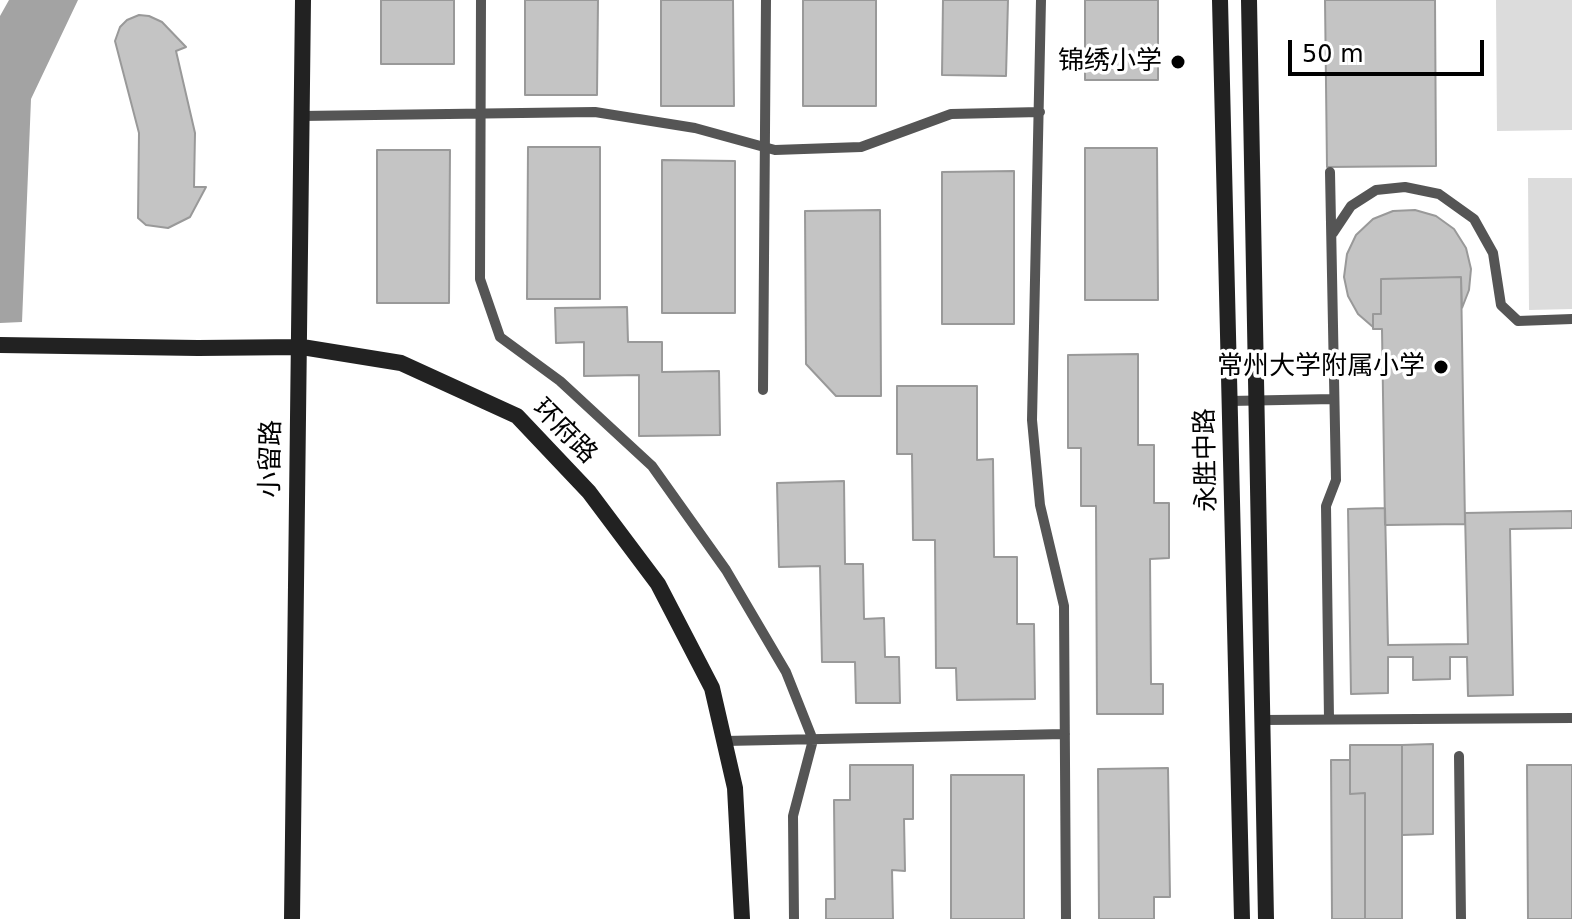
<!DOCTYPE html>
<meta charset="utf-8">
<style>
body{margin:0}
#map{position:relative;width:1572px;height:919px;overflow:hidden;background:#fff;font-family:"DejaVu Sans",sans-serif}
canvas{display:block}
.scale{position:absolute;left:1288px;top:40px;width:196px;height:36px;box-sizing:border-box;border:4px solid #000;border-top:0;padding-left:10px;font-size:24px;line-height:28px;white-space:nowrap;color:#000;-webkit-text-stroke:6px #fff;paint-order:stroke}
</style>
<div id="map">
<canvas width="1572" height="919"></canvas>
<div class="scale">50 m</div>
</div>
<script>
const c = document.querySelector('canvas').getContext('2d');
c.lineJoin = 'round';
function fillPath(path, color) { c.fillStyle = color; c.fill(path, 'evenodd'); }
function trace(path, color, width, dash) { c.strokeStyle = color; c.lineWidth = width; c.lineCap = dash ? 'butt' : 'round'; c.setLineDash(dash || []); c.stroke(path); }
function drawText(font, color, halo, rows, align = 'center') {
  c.font = font + ' "DejaVu Sans","Noto Sans SC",sans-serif'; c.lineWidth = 7; c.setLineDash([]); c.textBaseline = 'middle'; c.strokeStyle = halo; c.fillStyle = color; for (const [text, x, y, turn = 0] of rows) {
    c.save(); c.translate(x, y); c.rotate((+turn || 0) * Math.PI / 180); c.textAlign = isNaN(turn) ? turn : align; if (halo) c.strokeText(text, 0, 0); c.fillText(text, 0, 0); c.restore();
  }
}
const green = new Path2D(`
 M 1496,0 L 1572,0 L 1572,130 L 1497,131 Z
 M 1528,178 L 1572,178 L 1572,309 L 1529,310 Z`);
const water = new Path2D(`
 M 9,0 L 78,0 L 31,99 L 22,322 L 0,323 L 0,16 Z`);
const building = new Path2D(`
 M 381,0 L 454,0 L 454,64 L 381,64 Z
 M 525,0 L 598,0 L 597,95 L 525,95 Z
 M 661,0 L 733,0 L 734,106 L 661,106 Z
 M 803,0 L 876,0 L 876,106 L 803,106 Z
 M 943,0 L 1008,0 L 1006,76 L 942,75 Z
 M 1085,0 L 1158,0 L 1158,80 L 1085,80 Z
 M 1325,0 L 1435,0 L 1436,166 L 1327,167 Z
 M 139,15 L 149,16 L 162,22 L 186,47 L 176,51 L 195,133 L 194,187 L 206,187 L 190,217 L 168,228 L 146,225 L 138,218 L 139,133 L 115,41 L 120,27 L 127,20 Z
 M 528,147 L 600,147 L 600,299 L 527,299 Z
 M 1085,148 L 1157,148 L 1158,300 L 1085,300 Z
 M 377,150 L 450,150 L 449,303 L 377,303 Z
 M 662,160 L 735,161 L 735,313 L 662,313 Z
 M 1014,171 L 1014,324 L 942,324 L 942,172 Z
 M 880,210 L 881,396 L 836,396 L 806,364 L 805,211 Z
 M 1415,210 L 1436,216 L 1454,229 L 1466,248 L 1471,269 L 1469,290 L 1462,308 L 1461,277 L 1381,279 L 1381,314 L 1373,314 L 1373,327 L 1358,314 L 1348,296 L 1344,277 L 1347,254 L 1356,235 L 1373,219 L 1393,211 Z
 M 1461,277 L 1465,524 L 1385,525 L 1382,329 L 1373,329 L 1373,314 L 1381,314 L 1381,279 Z
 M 627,307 L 628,342 L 662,342 L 662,372 L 719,371 L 720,435 L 639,436 L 639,375 L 584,376 L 584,342 L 556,343 L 555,308 Z
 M 1138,354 L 1138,445 L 1154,445 L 1154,503 L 1169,503 L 1169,558 L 1150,559 L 1151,684 L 1163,684 L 1163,714 L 1097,714 L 1096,506 L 1081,506 L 1081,448 L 1068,448 L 1068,355 Z
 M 897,386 L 977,386 L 977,460 L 993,459 L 994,557 L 1017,557 L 1017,624 L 1034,624 L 1035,699 L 957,700 L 956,668 L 936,668 L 935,540 L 913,540 L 912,454 L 897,454 Z
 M 844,481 L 845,564 L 863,564 L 864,619 L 884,618 L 885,657 L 899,657 L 900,703 L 856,703 L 855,662 L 822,662 L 820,566 L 779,567 L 777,483 Z
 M 1385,508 L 1388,645 L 1468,644 L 1465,513 L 1572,511 L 1572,528 L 1510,529 L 1513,695 L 1468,696 L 1467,657 L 1450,657 L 1450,679 L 1413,680 L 1413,657 L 1388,657 L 1388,693 L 1351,694 L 1348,509 Z
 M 1433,744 L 1433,834 L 1402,835 L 1402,745 Z
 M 1350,745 L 1402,745 L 1402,919 L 1365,919 L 1365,793 L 1350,794 Z
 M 1331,760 L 1350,760 L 1350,794 L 1365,793 L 1365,919 L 1332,919 Z
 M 850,765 L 913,765 L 913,819 L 904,819 L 905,871 L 892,870 L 893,919 L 826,919 L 826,899 L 835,899 L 834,800 L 850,800 Z
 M 1527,765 L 1572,765 L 1572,919 L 1528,919 Z
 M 1168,768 L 1170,897 L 1154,897 L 1154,919 L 1099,919 L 1098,769 Z
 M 951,775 L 1024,775 L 1024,919 L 951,919 Z`);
const lane = new Path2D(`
 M 481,0 L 480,279 L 500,337 L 560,381 L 652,466 L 726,570 L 786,672 L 813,740 L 793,816 L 794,919
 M 1041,0 L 1032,420 L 1040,505 L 1064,606 L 1066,919
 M 301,116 L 595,112 L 695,128 L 775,150 L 861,147 L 951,114 L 1040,112
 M 1333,233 L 1351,206 L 1376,190 L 1405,187 L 1439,194 L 1474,219 L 1493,253 L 1501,305 L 1518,321 L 1572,319
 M 763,390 L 766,0
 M 1230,401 L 1334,399
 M 1329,719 L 1326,506 L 1336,480 L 1330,172
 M 1262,720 L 1572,718
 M 725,741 L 1065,734
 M 1459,756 L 1461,919`);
const secondary = new Path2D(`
 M 1220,0 L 1242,919
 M 1249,0 L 1266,919
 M 0,345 L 198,348 L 302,347 L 401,363 L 517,416 L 589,492 L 658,584 L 712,688 L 735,788 L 742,919
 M 292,919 L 303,0`);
const markers = [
 [1178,62,8,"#000"],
 [1441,367,8,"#000"]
];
const poiNames = [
 ["锦绣小学",1162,62],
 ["常州大学附属小学",1425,367]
];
const streetNames = [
 ["环府路",564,432,45],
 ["小留路",272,459,-89],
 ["永胜中路",1207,460,-91]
];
fillPath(green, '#dcdcdc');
fillPath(water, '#a3a3a3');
fillPath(building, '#c4c4c4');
trace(building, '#999', 2);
trace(lane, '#555', 10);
trace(secondary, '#222', 16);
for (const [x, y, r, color] of markers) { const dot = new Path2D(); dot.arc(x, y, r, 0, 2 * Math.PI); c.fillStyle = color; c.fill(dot); trace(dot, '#fff', 3); }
drawText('26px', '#000', '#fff', poiNames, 'right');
drawText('26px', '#000', '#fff', streetNames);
</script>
